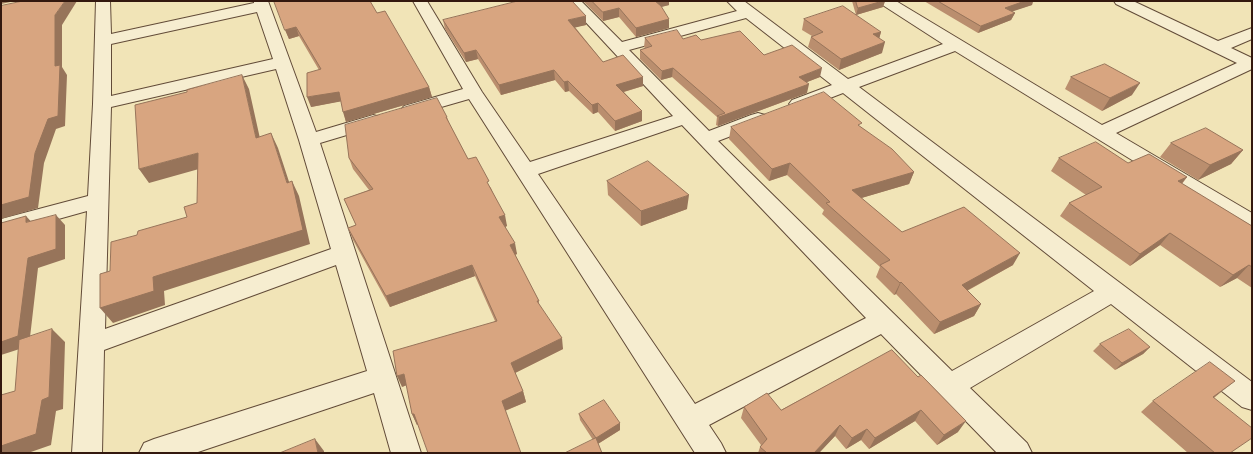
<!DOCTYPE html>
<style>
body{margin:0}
#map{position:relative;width:1253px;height:454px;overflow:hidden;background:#f1e4b7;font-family:"IM FELL Great Primer",serif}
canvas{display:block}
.frame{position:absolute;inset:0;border:2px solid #33180e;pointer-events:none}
</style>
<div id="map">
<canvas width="1253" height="454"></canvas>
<div class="frame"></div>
</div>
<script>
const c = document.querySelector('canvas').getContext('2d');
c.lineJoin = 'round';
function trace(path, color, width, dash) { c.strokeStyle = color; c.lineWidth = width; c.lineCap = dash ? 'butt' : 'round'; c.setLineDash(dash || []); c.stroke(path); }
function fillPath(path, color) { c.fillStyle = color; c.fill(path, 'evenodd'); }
const minor = new Path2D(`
 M 96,1 L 110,1 L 111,34 L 254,3 L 254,1 L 268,1 L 316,132 L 373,115 L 380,117 L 382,121 L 380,125 L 320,143 L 421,453 L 391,453 L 374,393 L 195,453 L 139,453 L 144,443 L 154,439 L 367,371 L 336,265 L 104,350 L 102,453 L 72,453 L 87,211 L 1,235 L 1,219 L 88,196 L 93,104 ZM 257,12 L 273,59 L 111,96 L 111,44 ZM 276,69 L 299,140 L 331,249 L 105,329 L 111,107 Z
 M 413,1 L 427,1 L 482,92 L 530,162 L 673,116 L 566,1 L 581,1 L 622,42 L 737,11 L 727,1 L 744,1 L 848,79 L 943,44 L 881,4 L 879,1 L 896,1 L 1102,125 L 1237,63 L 1116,4 L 1114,1 L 1133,1 L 1218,41 L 1252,28 L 1252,39 L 1231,48 L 1252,58 L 1252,69 L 1116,133 L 1252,213 L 1252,231 L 1244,229 L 955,51 L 859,87 L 1252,382 L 1252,410 L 1242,407 L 1111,304 L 970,388 L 1027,443 L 1032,453 L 997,453 L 881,334 L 709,425 L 721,443 L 726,453 L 695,453 L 469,99 L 410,116 L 404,114 L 401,110 L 404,106 L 463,89 ZM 746,18 L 832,85 L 792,100 L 789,104 L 792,108 L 798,109 L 804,108 L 843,93 L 1094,291 L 952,371 L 718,141 L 765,123 L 767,119 L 765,115 L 758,113 L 751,115 L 709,131 L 629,50 ZM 682,125 L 866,318 L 695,404 L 538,174 Z`);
const wall = new Path2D(`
 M 274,1 L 377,13 L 429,87 L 432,97 L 346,122 L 341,101 L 311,107 L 319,70 L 299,36 L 289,39 Z
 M 583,1 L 669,1 L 669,5 L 661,7 L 669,28 L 636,37 L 619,17 L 603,21 Z
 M 852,1 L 885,1 L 883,7 L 856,15 Z
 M 924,1 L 1033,1 L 1032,5 L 1012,11 L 1015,13 L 1011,20 L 978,33 Z
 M 804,19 L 881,32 L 879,38 L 882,53 L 839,70 L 808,47 L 811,37 L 812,36 L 802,30 Z
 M 443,20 L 586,25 L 575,27 L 603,62 L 643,86 L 624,92 L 642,111 L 642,121 L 615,131 L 598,112 L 593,114 L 569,91 L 565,92 L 555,80 L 501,95 L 478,59 L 466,62 L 445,29 Z
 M 645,38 L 683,39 L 701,40 L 764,55 L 820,77 L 807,82 L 807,93 L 718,126 L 716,125 L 717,117 L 672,77 L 661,80 L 640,59 L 640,50 L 645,48 L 644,47 Z
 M 1071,77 L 1132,95 L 1102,111 L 1065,89 Z
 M 447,117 L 449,123 L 468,159 L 491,188 L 507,226 L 505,227 L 517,254 L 515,255 L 539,301 L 539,304 L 563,349 L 515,373 L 523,391 L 526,402 L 505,411 L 417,425 L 412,414 L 407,385 L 402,387 L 495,321 L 475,276 L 390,307 L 353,240 L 348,228 L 356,225 L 344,199 L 369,190 L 353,169 L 349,158 Z
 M 731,127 L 861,127 L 914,172 L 909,184 L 861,198 L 902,232 L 1013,265 L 967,291 L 981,304 L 974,316 L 934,334 L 896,294 L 894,295 L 876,277 L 880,267 L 822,214 L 824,210 L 787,175 L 769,181 L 729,139 Z
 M 1171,143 L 1243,150 L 1231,164 L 1198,180 L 1160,157 Z
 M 1059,158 L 1128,163 L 1187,177 L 1182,184 L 1252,226 L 1252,288 L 1237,278 L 1220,287 L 1160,245 L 1130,266 L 1060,216 L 1069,203 L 1086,195 L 1051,171 Z
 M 607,181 L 687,209 L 641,226 L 608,195 Z
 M 1100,344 L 1150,347 L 1143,354 L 1115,370 L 1093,351 Z
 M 892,350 L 958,432 L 937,445 L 915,421 L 869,449 L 861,440 L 846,449 L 835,436 L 819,453 L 758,453 L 760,447 L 761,445 L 741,418 L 744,407 L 781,410 Z
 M 1221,392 L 1214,398 L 1231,453 L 1188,453 L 1141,412 L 1153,401 Z
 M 579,414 L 620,423 L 620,430 L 598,444 L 593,440 L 580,420 Z`);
const shadedWall = new Path2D(`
 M 1,1 L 15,1 L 1,4 Z
 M 65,1 L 77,1 L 62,25 L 62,67 L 67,75 L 65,126 L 56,129 L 44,163 L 38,208 L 1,219 L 1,205 L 35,153 L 55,66 L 55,15 Z
 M 653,1 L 669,1 L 669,5 L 653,9 Z
 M 883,1 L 885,1 L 883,7 L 856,15 L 858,8 Z
 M 1025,1 L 1033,1 L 1032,5 L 1002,15 L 1005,8 Z
 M 619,8 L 619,17 L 603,21 L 603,12 Z
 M 1015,13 L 1011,20 L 978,33 L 981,26 Z
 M 586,16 L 586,25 L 569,29 L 568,20 Z
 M 669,19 L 669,28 L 636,37 L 636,28 Z
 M 296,27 L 299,36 L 289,39 L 285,30 Z
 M 881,32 L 878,43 L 873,34 Z
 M 885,42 L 882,53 L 839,70 L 841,59 Z
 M 476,50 L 478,59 L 466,62 L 464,53 Z
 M 673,68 L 672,77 L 661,80 L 662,71 Z
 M 822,68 L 820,77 L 797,86 L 799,77 Z
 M 554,70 L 555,80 L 501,95 L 499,85 Z
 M 242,75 L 249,89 L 263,152 L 256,138 Z
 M 643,77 L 643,86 L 616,94 L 616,85 Z
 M 568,81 L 569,91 L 565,92 L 564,82 Z
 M 1140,83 L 1132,95 L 1102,111 L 1110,98 Z
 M 809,84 L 807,93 L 718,126 L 719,117 Z
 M 429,87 L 432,97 L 346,122 L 343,112 Z
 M 339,92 L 343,101 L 311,107 L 307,97 Z
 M 598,103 L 598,112 L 593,114 L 592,105 Z
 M 642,111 L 642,121 L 615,131 L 615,121 Z
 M 271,133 L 278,148 L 294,197 L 287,183 Z
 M 1243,150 L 1231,164 L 1198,180 L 1210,165 Z
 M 198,153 L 206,167 L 149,183 L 139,169 Z
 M 790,163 L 787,175 L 769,181 L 772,169 Z
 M 914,172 L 909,184 L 848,202 L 852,190 Z
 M 1187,177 L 1177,189 L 1178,181 Z
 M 292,181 L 299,196 L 310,244 L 164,291 L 165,305 L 113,323 L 100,308 L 153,277 Z
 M 689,195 L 687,209 L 641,226 L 641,211 Z
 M 56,215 L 65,225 L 65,259 L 38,268 L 29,346 L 1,355 L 1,342 L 28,258 Z
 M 505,215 L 507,226 L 501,229 L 499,217 Z
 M 26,216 L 36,227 L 26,222 Z
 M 1170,233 L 1160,245 L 1130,266 L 1140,254 Z
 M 515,243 L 517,254 L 512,256 L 510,245 Z
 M 1020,253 L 1013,265 L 955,297 L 962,285 Z
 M 472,265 L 475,276 L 390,307 L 386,296 Z
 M 1249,265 L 1237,278 L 1220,287 L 1233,275 Z
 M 901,282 L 896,294 L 894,295 L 900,283 Z
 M 981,304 L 974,316 L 934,334 L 940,322 Z
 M 52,329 L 65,342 L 63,409 L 56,411 L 51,445 L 28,453 L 1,453 L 1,446 Z
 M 562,338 L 563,349 L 513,374 L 511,363 Z
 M 1150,347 L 1143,354 L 1115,370 L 1122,363 Z
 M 404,374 L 409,384 L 402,387 L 397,376 Z
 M 1235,381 L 1221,392 L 1199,408 L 1213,397 Z
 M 523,391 L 526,402 L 504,411 L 502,401 Z
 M 921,410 L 915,421 L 869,449 L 875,438 Z
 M 412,414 L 414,414 L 419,424 L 417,425 Z
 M 966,421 L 958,432 L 937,445 L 944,435 Z
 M 620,423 L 620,430 L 596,445 L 596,438 Z
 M 840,425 L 835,436 L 819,453 L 814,453 Z
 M 867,429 L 861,440 L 846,449 L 852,438 Z
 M 315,439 L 324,451 L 324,453 L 318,453 Z`);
const building = new Path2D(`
 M 23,1 L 65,1 L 55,15 L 55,66 L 60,65 L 58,116 L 48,119 L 35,153 L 29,197 L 1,205 L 1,6 Z
 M 274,1 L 370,1 L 377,13 L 385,11 L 429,87 L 343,112 L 339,92 L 307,97 L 307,73 L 321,69 L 296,27 L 285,30 Z
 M 518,1 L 572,1 L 586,16 L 568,20 L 603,62 L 623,55 L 643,77 L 616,85 L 642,111 L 615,121 L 598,103 L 592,105 L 568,81 L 564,82 L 554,70 L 499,85 L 476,50 L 464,53 L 443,20 Z
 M 592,1 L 655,1 L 661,6 L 669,19 L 636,28 L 619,8 L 603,12 Z
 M 856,1 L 883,1 L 858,8 Z
 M 938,1 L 1025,1 L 1005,8 L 1015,13 L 981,26 Z
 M 843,6 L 881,32 L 873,34 L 885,42 L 841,59 L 811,37 L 823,32 L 804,19 Z
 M 677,30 L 683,39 L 696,35 L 701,40 L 740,31 L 764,55 L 792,45 L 822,68 L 799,77 L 809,84 L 719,117 L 717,116 L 725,113 L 673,68 L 662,71 L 640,50 L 652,46 L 645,38 Z
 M 1105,64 L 1140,83 L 1110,98 L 1071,77 Z
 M 242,75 L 256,138 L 271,133 L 287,183 L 292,181 L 303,230 L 153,277 L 154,291 L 100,308 L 100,274 L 110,271 L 111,242 L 137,235 L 138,231 L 187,217 L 184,207 L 197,203 L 198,153 L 139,169 L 135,105 L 187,92 L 187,90 Z
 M 824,92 L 862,123 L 858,125 L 892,149 L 914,172 L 852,190 L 902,232 L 964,207 L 1020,253 L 962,285 L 981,304 L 940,322 L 901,282 L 900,283 L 880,265 L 890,260 L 826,203 L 830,202 L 790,163 L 772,169 L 731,127 Z
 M 437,98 L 447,117 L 446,117 L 468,159 L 476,157 L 489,181 L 487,182 L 505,215 L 499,217 L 515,243 L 510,245 L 539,301 L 537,301 L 562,338 L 511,363 L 523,391 L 502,401 L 521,453 L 428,453 L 414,414 L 412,414 L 404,374 L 397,376 L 393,351 L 497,321 L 472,265 L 386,296 L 348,228 L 356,225 L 344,199 L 373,189 L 349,158 L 345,125 Z
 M 1206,128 L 1243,150 L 1210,165 L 1171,143 Z
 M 1096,142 L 1128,163 L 1149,154 L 1187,177 L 1178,181 L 1252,226 L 1252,267 L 1249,265 L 1233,275 L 1170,233 L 1140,254 L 1069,203 L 1102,187 L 1059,158 Z
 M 648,161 L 689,195 L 641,211 L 607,181 Z
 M 56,215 L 56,249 L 28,258 L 18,336 L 1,342 L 1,223 L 26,216 L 26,222 Z
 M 52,329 L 49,397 L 42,400 L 36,434 L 1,446 L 1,395 L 15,391 L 19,340 Z
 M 1129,329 L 1150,347 L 1122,363 L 1100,344 Z
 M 892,350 L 918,377 L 921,375 L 966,421 L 944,435 L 921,410 L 875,438 L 867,429 L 852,438 L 840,425 L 814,453 L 767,453 L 760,447 L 767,439 L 744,407 L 767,393 L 781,410 Z
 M 1210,362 L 1235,381 L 1213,397 L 1252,428 L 1252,438 L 1230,453 L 1215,453 L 1153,401 Z
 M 604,400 L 620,423 L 596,438 L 579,414 Z
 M 596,438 L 602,453 L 565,453 Z
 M 315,439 L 318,453 L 280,453 Z`);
trace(minor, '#624b38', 2);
fillPath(minor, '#f6edd0');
fillPath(wall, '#ba8e6e');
fillPath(shadedWall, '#97745a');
fillPath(building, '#d8a580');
trace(building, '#97745a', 1);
</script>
